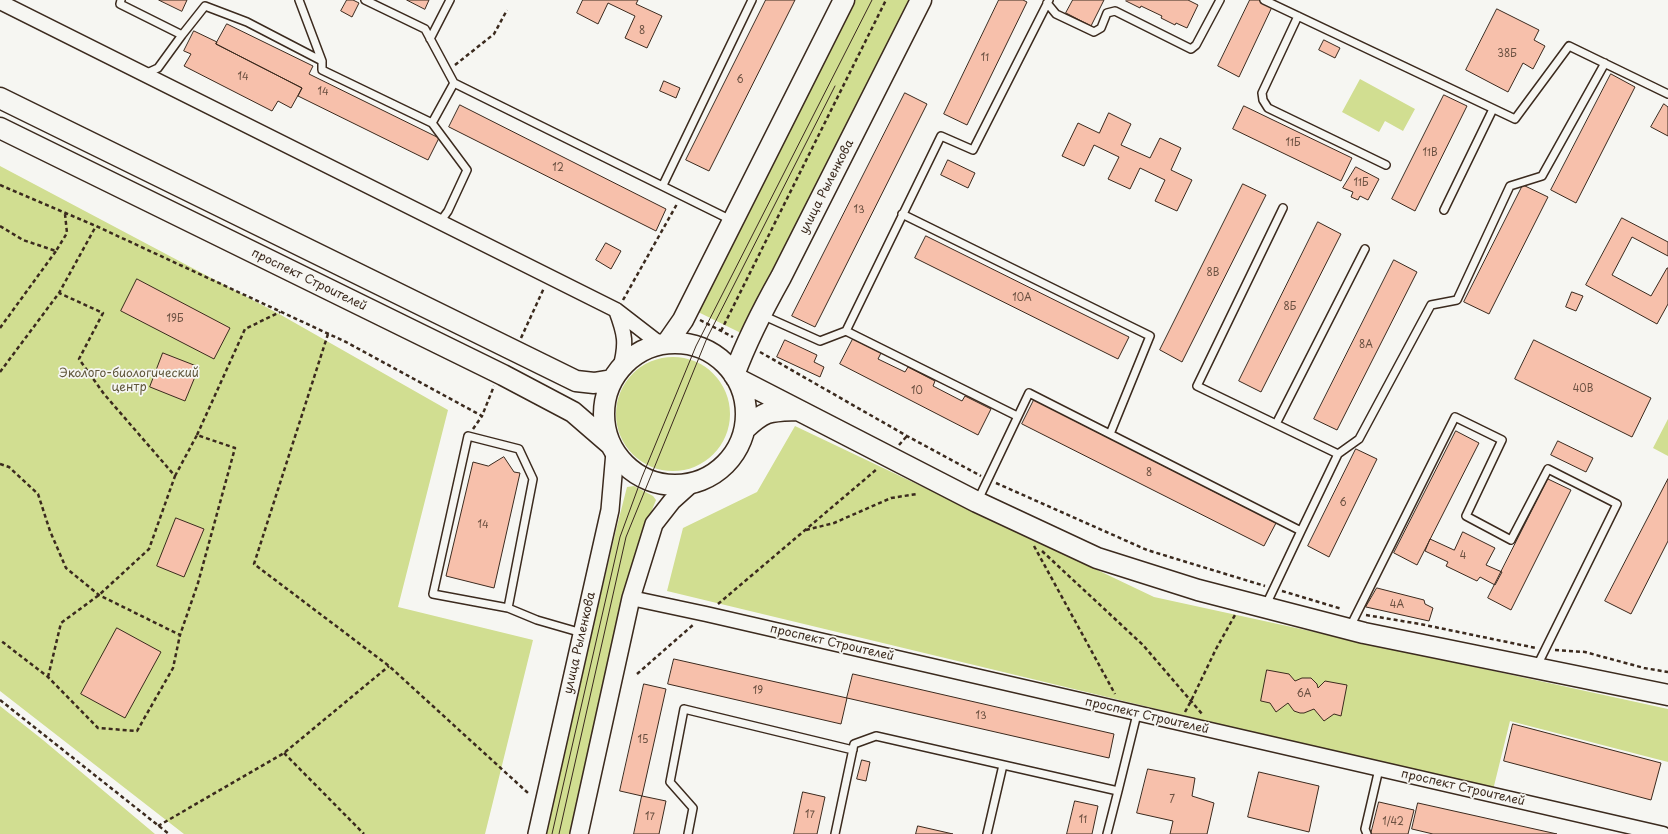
<!DOCTYPE html>
<meta charset="utf-8">
<style>
body{margin:0}
canvas{display:block;background:#f6f6f2}
</style>
<canvas width="1668" height="834"></canvas>
<script>
const c = document.querySelector('canvas').getContext('2d');
c.lineJoin = 'round';
function fillPath(path, color) { c.fillStyle = color; c.fill(path, 'evenodd'); }
function trace(path, color, width, dash) { c.strokeStyle = color; c.lineWidth = width; c.lineCap = dash ? 'butt' : 'round'; c.setLineDash(dash || []); c.stroke(path); }
function drawText(font, color, halo, rows, align = 'center') {
  c.font = font + ' "Playpen Sans",sans-serif'; c.lineWidth = 3.5; c.setLineDash([]); c.textBaseline = 'middle'; c.strokeStyle = halo; c.fillStyle = color; for (const [text, x, y, turn = 0] of rows) {
    c.save(); c.translate(x, y); c.rotate((+turn || 0) * Math.PI / 180); c.textAlign = isNaN(turn) ? turn : align; if (halo) c.strokeText(text, 0, 0); c.fillText(text, 0, 0); c.restore();
  }
}
const green = new Path2D(`
 M 853,0 L 911,0 L 743,334 L 696,311 Z
 M 1360,79 L 1415,109 L 1403,131 L 1385,121 L 1379,132 L 1342,112 Z
 M 0,166 L 281,315 L 448,410 L 398,607 L 533,640 L 485,834 L 184,834 L 0,691 Z
 M616 414a57 57 0 1 1 114 0a57 57 0 1 1-114 0Z
 M 1668,419 L 1668,456 L 1653,448 Z
 M 795,426 L 1154,597 L 1668,709 L 1668,762 L 1510,721 L 1493,790 L 667,591 L 683,528 L 757,492 Z
 M 634,486 L 653,496 L 656,500 L 648,520 L 577,834 L 545,834 L 616,530 L 627,487 Z
 M 0,706 L 43,740 L 155,834 L 0,834 Z`);
const building = new Path2D(`
 M 159,0 L 187,0 L 182,11 Z
 M 347,0 L 353,0 L 359,3 L 352,17 L 341,11 Z
 M 407,0 L 429,0 L 425,9 Z
 M 583,0 L 638,0 L 636,4 L 662,16 L 647,48 L 625,38 L 635,16 L 608,3 L 598,24 L 577,13 Z
 M 766,0 L 795,0 L 709,171 L 686,160 Z
 M 999,0 L 1023,0 L 1027,2 L 967,125 L 944,114 Z
 M 1073,0 L 1104,0 L 1091,26 L 1066,13 Z
 M 1127,0 L 1188,0 L 1198,5 L 1187,28 L 1176,23 L 1175,25 L 1161,18 L 1162,16 L 1141,6 L 1140,8 L 1126,1 Z
 M 1250,0 L 1259,0 L 1272,7 L 1239,77 L 1218,66 Z
 M 1497,9 L 1539,30 L 1534,40 L 1545,46 L 1533,69 L 1523,63 L 1508,92 L 1466,70 Z
 M 227,24 L 313,66 L 309,74 L 439,138 L 428,160 L 298,96 L 302,88 L 216,44 Z
 M 194,31 L 217,42 L 216,44 L 302,88 L 291,108 L 278,101 L 272,111 L 184,66 L 191,54 L 184,51 Z
 M 1324,40 L 1340,48 L 1335,58 L 1319,50 Z
 M 1611,74 L 1635,87 L 1576,203 L 1551,190 Z
 M 664,81 L 680,88 L 676,98 L 660,91 Z
 M 905,93 L 927,104 L 815,327 L 792,316 Z
 M 1444,95 L 1467,106 L 1415,211 L 1392,199 Z
 M 1664,104 L 1668,107 L 1668,136 L 1651,127 Z
 M 460,105 L 666,209 L 656,231 L 449,127 Z
 M 1244,106 L 1352,158 L 1341,181 L 1233,129 Z
 M 1109,113 L 1131,124 L 1121,145 L 1150,158 L 1160,138 L 1181,148 L 1171,170 L 1192,180 L 1177,211 L 1155,201 L 1165,180 L 1140,168 L 1130,189 L 1108,179 L 1119,157 L 1094,145 L 1084,166 L 1062,156 L 1078,123 L 1099,133 Z
 M 948,160 L 975,173 L 968,188 L 941,175 Z
 M 1356,167 L 1379,179 L 1368,200 L 1360,196 L 1358,200 L 1351,197 L 1353,192 L 1343,188 Z
 M 1243,184 L 1266,195 L 1182,362 L 1160,350 Z
 M 1523,185 L 1548,197 L 1489,314 L 1464,302 Z
 M 1622,218 L 1668,242 L 1668,256 L 1632,237 L 1612,275 L 1651,296 L 1667,268 L 1668,268 L 1668,304 L 1657,324 L 1586,285 Z
 M 1318,222 L 1341,234 L 1261,392 L 1239,381 Z
 M 926,236 L 1129,337 L 1118,359 L 915,258 Z
 M 606,243 L 621,251 L 611,269 L 596,260 Z
 M 1394,260 L 1417,272 L 1337,430 L 1314,419 Z
 M 137,279 L 230,328 L 214,359 L 121,311 Z
 M 1572,292 L 1583,296 L 1576,311 L 1566,307 Z
 M 853,339 L 881,353 L 878,359 L 905,372 L 908,367 L 935,381 L 933,386 L 962,401 L 965,396 L 991,409 L 978,435 L 840,364 Z
 M 785,340 L 817,355 L 814,362 L 824,367 L 820,377 L 777,357 Z
 M 1534,340 L 1651,398 L 1632,437 L 1515,379 Z
 M 163,353 L 199,367 L 185,401 L 150,387 Z
 M 1034,400 L 1276,523 L 1264,546 L 1022,424 Z
 M 1456,431 L 1479,443 L 1417,565 L 1394,553 Z
 M 1558,441 L 1593,458 L 1586,472 L 1551,455 Z
 M 1356,449 L 1377,459 L 1329,557 L 1308,546 Z
 M 504,457 L 514,472 L 520,473 L 494,588 L 446,576 L 473,462 L 488,466 Z
 M 1548,479 L 1571,490 L 1511,610 L 1488,598 Z
 M 1668,479 L 1668,541 L 1631,614 L 1605,601 Z
 M 176,518 L 204,529 L 184,577 L 157,566 Z
 M 1463,532 L 1495,548 L 1486,565 L 1502,572 L 1495,585 L 1480,577 L 1477,581 L 1446,566 L 1448,562 L 1425,551 L 1430,539 L 1454,550 Z
 M 1377,588 L 1424,600 L 1425,604 L 1433,608 L 1429,621 L 1366,607 Z
 M 117,628 L 161,652 L 125,718 L 81,694 Z
 M 674,659 L 847,698 L 841,724 L 668,684 Z
 M 1267,670 L 1289,674 L 1295,681 L 1302,678 L 1311,678 L 1317,684 L 1318,688 L 1325,681 L 1347,685 L 1341,716 L 1334,714 L 1324,721 L 1314,709 L 1304,713 L 1300,713 L 1294,711 L 1288,703 L 1276,712 L 1270,703 L 1261,701 Z
 M 853,674 L 1114,734 L 1109,758 L 847,698 Z
 M 644,684 L 666,689 L 642,796 L 620,791 Z
 M 1513,724 L 1661,763 L 1651,800 L 1504,761 Z
 M 862,760 L 870,762 L 866,781 L 857,779 Z
 M 1148,769 L 1195,778 L 1192,796 L 1214,803 L 1207,834 L 1170,834 L 1173,821 L 1137,813 Z
 M 1259,772 L 1319,786 L 1309,832 L 1248,817 Z
 M 803,792 L 825,797 L 817,834 L 794,834 Z
 M 642,796 L 666,801 L 659,834 L 634,834 Z
 M 1075,801 L 1098,806 L 1092,834 L 1067,834 Z
 M 1379,802 L 1414,810 L 1408,834 L 1371,834 Z
 M 1418,803 L 1557,834 L 1433,834 L 1412,829 Z
 M 918,826 L 953,834 L 916,834 Z`);
const path = new Path2D(`
 M 455,65 L 494,34 L 507,10
 M 0,185 L 96,226 L 346,342 L 482,416 L 494,386
 M 0,226 L 23,240 L 56,251 L 67,233 L 65,214
 M 623,300 L 677,204
 M 700,320 L 733,337
 M 0,328 L 56,251
 M 721,331 L 886,0
 M 328,334 L 254,564 L 389,666 L 528,793
 M 521,338 L 544,288
 M 760,352 L 907,436 L 981,476
 M 0,372 L 59,293 L 96,226
 M 473,429 L 482,416
 M 197,435 L 245,329 L 280,312
 M 899,445 L 907,436
 M 0,464 L 9,467 L 38,494 L 50,531 L 66,568 L 99,595 L 180,635 L 173,668 L 137,731 L 98,728 L 48,677 L 0,640
 M 175,476 L 197,435 L 235,448 L 198,583 L 180,635
 M 996,483 L 1147,550 L 1265,586
 M 806,530 L 834,523 L 891,498 L 917,494
 M 1034,546 L 1115,694
 M 1042,551 L 1143,645 L 1203,715
 M 1282,591 L 1342,609
 M 718,604 L 877,469
 M 1366,615 L 1420,624 L 1536,648
 M 1555,650 L 1585,652 L 1644,668 L 1668,672
 M 637,674 L 694,624
 M 48,677 L 61,623 L 99,595 L 149,549 L 175,476 L 104,394 L 79,359 L 103,313 L 59,293
 M 0,700 L 169,834
 M 1185,712 L 1191,701 L 1216,649 L 1235,615
 M 284,753 L 364,834
 M 158,826 L 284,753 L 389,666`);
const service = new Path2D(`
 M 121,0 L 120,4 L 182,35 L 205,6 L 247,22 L 322,61 L 322,70 L 432,123 L 467,170 L 448,211 L 440,222
 M 299,0 L 322,61
 M 365,0 L 425,29 L 454,83 L 432,123
 M 1264,0 L 1515,119 L 1569,46 L 1668,94
 M 1047,3 L 1056,14 L 1094,32 L 1101,28 L 1107,13 L 1115,11 L 1191,49 L 1196,45 L 1220,0
 M 1298,16 L 1262,93 L 1263,100 L 1268,108 L 1386,165
 M 430,39 L 450,0
 M 145,74 L 158,68 L 182,35
 M 454,83 L 731,220
 M 663,185 L 752,0
 M 1444,210 L 1493,109
 M 902,214 L 1150,336 L 1110,434
 M 762,315 L 820,341 L 846,331 L 1017,416
 M 846,331 L 941,136 L 973,150 L 1049,0
 M 1276,424 L 1365,249
 M 1338,454 L 1359,439 L 1431,305 L 1457,300 L 1510,186 L 1542,176 L 1605,63
 M 978,500 L 1029,393 L 1301,531 L 1338,454 L 1197,386 L 1283,208
 M 1265,607 L 1301,531
 M 508,608 L 533,479 L 519,449 L 468,436 L 433,594 L 508,608 L 537,620 L 582,633
 M 1350,627 L 1455,417 L 1502,440 L 1466,516 L 1511,540 L 1548,469 L 1617,504 L 1537,666
 M 1118,791 L 1137,714
 M 688,834 L 693,808 L 670,782 L 684,709 L 853,750
 M 835,834 L 854,744 L 876,736 L 1118,791 L 1107,834
 M 987,834 L 1003,765
 M 1367,834 L 1365,829 L 1379,769`);
const minor = new Path2D(`
 M 0,2 L 616,310 L 660,344
 M 616,310 C 625,334 627,343 620,369
 M 631,598 L 706,614 L 1663,834`);
const tertiary = new Path2D(`
 M 537,834 L 610,510 L 615,452
 M 579,834 L 631,598 L 654,524 L 672,501 L 692,483`);
const secondary = new Path2D(`
 M 0,98 L 576,381 L 594,383 L 612,380
 M 0,128 L 503,375 L 573,412 L 610,444
 M 667,343 L 683,320 L 844,0
 M604 414a71 71 0 1 1 142 0a71 71 0 1 1-142 0Z
 M 734,375 C 747,340 763,309 781,277 L 921,0
 M 736,378 L 977,502 L 1097,558 L 1198,590 L 1364,633 L 1668,695
 M 745,429 C 765,410 770,411 796,410`);
const tram = new Path2D(`
 M 552,834 L 620,537 L 642,477 L 696,346 L 872,0
 M 559,834 L 626,537 L 707,338 L 835,86`);
const numberNames = [
 ["8",642,31],
 ["38Б",1507,54],
 ["11",985,58],
 ["14",243,77],
 ["6",740,80],
 ["14",323,92],
 ["11Б",1293,143],
 ["11В",1430,153],
 ["12",558,168],
 ["11Б",1361,183],
 ["13",859,210],
 ["8В",1213,273],
 ["10А",1022,298],
 ["8Б",1290,307],
 ["19Б",175,319],
 ["8А",1366,345],
 ["40В",1583,389],
 ["10",917,391],
 ["8",1149,473],
 ["6",1343,503],
 ["14",483,525],
 ["4",1463,556],
 ["4А",1397,605],
 ["19",758,691],
 ["6А",1304,694],
 ["13",981,716],
 ["15",643,740],
 ["7",1172,800],
 ["17",810,815],
 ["17",650,817],
 ["11",1083,820],
 ["1/42",1393,822]
];
const streetNames = [
 ["улица Рыленкова",827,187,-63],
 ["проспект Строителей",309,280,26],
 ["улица Рыленкова",580,643,-77],
 ["проспект Строителей",832,643,13],
 ["проспект Строителей",1147,716,13],
 ["проспект Строителей",1463,788,13]
];
const parkNames = [
 ["Эколого-биологический",129,374],
 ["центр",129,388]
];
fillPath(green, '#d1de91');
fillPath(building, '#f7c0ab');
trace(building, '#3b2a1e', 1);
trace(service, '#3b2a1e', 10);
trace(minor, '#3b2a1e', 17);
trace(tertiary, '#3b2a1e', 20);
trace(secondary, '#3b2a1e', 23);
trace(path, '#3b2a1e', 2.5, [4, 3]);
trace(service, '#f6f6f2', 7);
trace(minor, '#f6f6f2', 14);
trace(tertiary, '#f6f6f2', 17);
trace(secondary, '#f6f6f2', 20);
trace(tram, '#3b2a1e', 1);
drawText('10px', '#6a5041', null, numberNames);
drawText('12px', '#3b2a1e', '#f6f6f2', streetNames);
drawText('12px', '#60573b', '#f6f6f2', parkNames);
</script>
